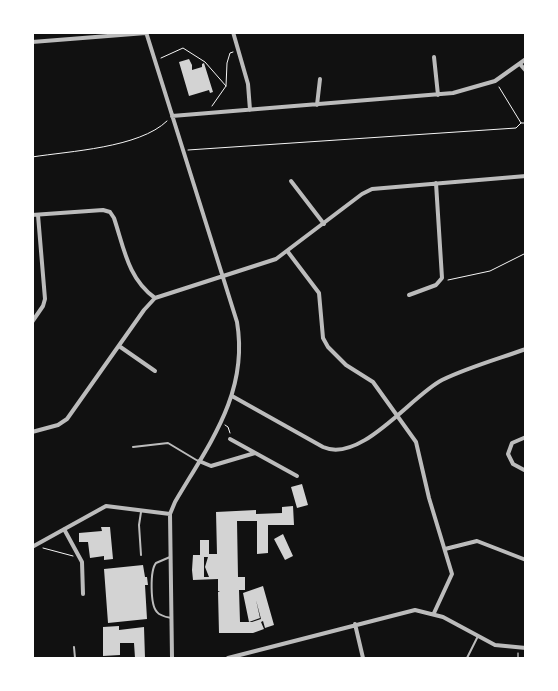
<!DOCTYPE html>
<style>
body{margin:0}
#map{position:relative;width:558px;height:691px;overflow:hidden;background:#111;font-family:Cabin,sans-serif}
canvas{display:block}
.frame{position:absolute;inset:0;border:34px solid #fff;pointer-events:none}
</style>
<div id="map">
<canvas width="558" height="691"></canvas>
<div class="frame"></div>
</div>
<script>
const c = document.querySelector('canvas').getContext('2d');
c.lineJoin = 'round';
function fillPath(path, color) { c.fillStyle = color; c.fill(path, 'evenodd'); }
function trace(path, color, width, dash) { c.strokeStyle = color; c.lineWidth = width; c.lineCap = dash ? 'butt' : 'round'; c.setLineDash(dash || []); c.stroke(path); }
const building = new Path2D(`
 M 189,59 L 192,65 L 192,70 L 202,67 L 202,64 L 204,63 L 213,92 L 210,93 L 209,90 L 189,96 L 179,62 Z
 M 302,484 L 308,505 L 297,508 L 291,487 Z
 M 293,506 L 294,525 L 268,525 L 268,553 L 257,554 L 257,521 L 237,521 L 238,577 L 245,577 L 245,590 L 239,590 L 240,622 L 252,622 L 261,619 L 256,600 L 260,618 L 249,622 L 243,593 L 263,586 L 274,625 L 265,628 L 263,621 L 261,622 L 264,629 L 253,633 L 219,633 L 218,592 L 220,592 L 218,591 L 218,579 L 193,580 L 192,570 L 193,555 L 200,555 L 200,540 L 209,540 L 209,554 L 217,554 L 216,512 L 256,510 L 256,514 L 282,513 L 282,507 ZM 204,557 L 208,557 L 205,567 L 209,577 L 204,577 Z
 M 101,527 L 110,527 L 113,559 L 104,560 L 104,556 L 90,558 L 88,542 L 79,542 L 79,533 L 102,531 Z
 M 283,534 L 293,556 L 285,560 L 274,539 Z
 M 143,565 L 145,577 L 147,577 L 148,585 L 145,585 L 147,619 L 108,623 L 104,569 Z
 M 119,626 L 119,630 L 144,627 L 145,658 L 135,658 L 134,643 L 120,643 L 120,655 L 103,656 L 103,627 Z`);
const path = new Path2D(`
 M 161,58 L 183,48 L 205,62 L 226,86
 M 499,87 L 521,123 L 526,123
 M 212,106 L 226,86 L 227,63 L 230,53 L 233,52
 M 188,150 L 516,128 L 521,123
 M 32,157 C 70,151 139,148 167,121
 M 448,280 L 490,271 L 526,253
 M 225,425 L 228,427 L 230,433
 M 43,548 L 73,556
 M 518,653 L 518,658`);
const service = new Path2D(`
 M 133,447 L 168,443 L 198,461
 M 141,555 L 139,525 L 141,512
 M 170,557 L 156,563 C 150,570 150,605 157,612 C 160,616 166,617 171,618
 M 74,647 L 75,658
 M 467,658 L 478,636`);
const minor = new Path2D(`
 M 146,32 L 237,322 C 249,393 209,444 175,502 L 170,514 L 172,658
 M 233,32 L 248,84 L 250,110
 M 32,42 L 146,33
 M 434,57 L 438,95
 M 520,64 L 526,71
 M 317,105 L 320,79
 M 172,116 L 453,93 L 495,81 L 526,59
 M 291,181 L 324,224
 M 32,215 L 103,210 L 110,212 L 114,218 C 124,248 128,279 155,298
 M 288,252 L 319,293 L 323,338 L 328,347 L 346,365 L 373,382 L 416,442 L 429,498 L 452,574 L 434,613
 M 409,295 L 436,285 L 442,278 L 436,183
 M 32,322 L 43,306 L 45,299 L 38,215
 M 119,346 L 155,371
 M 232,396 L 323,447 C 361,464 412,395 442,380 C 469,367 498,359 526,349
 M 32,432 L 58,425 L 67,419 L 144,310 L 155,298 L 276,259 L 362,194 L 372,189 L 526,176
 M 526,437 L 512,443 L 508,454 L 513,464 L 526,471
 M 230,439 L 297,476
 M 199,461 L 211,466 L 255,453
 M 64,529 L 82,562 L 83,594
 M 32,547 L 106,506 L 170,514
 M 445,549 L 477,541 L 526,560
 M 355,624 L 363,658
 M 228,658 L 415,610 L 443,617 L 495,645 L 526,648`);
fillPath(building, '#d3d3d3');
trace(path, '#f5f5f5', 1);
trace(service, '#bcbcbc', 2);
trace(minor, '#bcbcbc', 4);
</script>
